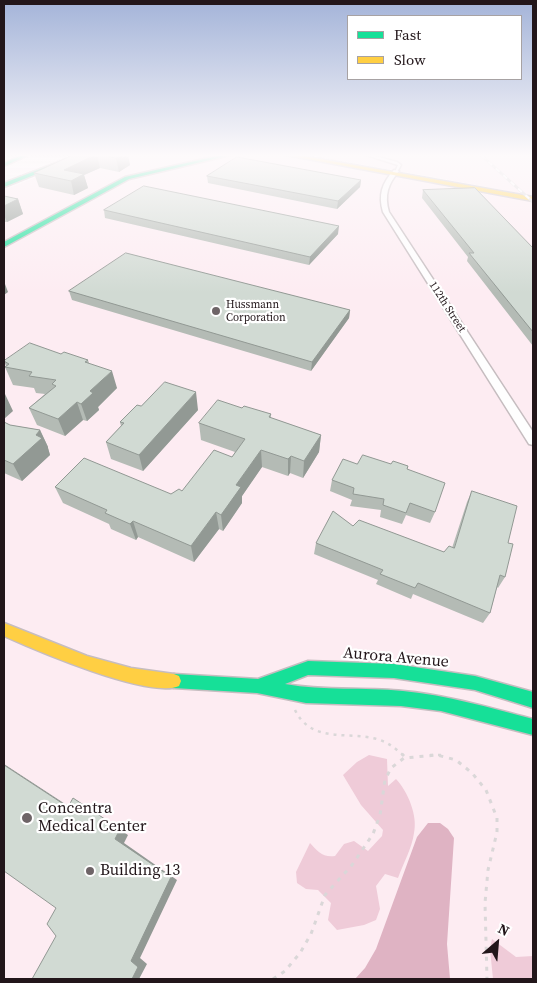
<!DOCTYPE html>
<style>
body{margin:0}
#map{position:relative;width:537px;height:983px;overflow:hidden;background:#faf5f7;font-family:"Source Serif 4",serif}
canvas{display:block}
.frame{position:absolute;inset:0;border:5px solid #22161a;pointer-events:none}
.legend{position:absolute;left:347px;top:15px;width:175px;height:65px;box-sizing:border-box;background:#fff;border:1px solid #a7a2a3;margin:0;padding:6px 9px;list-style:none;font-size:15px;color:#22161a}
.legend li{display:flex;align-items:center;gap:10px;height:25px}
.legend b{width:25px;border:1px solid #a7a2a3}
.north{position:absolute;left:472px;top:918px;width:50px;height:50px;-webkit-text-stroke:4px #fff;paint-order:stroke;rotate:27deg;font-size:14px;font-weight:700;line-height:20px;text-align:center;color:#22161a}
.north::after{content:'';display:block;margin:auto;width:18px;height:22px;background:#22161a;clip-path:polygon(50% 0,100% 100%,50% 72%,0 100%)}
</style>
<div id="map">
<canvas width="537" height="983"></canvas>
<div class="frame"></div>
<ul class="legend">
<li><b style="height:6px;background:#16e098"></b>Fast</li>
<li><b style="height:6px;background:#ffcf43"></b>Slow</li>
</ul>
<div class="north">N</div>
</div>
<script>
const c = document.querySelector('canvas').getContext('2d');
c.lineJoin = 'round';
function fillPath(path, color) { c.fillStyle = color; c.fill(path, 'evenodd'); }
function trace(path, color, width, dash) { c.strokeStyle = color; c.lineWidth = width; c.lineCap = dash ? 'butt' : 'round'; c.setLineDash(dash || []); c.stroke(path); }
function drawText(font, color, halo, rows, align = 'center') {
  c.font = font + ' "Source Serif 4",serif'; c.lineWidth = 4.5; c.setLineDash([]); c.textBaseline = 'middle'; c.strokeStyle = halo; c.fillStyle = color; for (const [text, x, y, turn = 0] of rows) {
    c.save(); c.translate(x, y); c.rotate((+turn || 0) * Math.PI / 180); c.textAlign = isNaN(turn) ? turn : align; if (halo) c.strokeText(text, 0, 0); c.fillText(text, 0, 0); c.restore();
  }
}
const built = new Path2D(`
 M 91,155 L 288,155 L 533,199 L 533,979 L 4,979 L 4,190 Z
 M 307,155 L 533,155 L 533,196 L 466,183 Z`);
const forest = new Path2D(`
 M 369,755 L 387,759 L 388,786 L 396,779 C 408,792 418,816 414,833 C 412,848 403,864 398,878 L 385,874 L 376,886 L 380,909 L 376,920 L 364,925 L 337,930 L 328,920 L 331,903 L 318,890 L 306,889 L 297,883 L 296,872 L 310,843 C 317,851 323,858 335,856 L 344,844 L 354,841 L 368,851 L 382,836 L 383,830 L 361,805 L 343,775 L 357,762 Z
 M 492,939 L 516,957 L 533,956 L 533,979 L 493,979 L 490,949 Z`);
const water = new Path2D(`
 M 428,823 L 440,823 L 448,829 L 454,838 L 447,944 L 450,979 L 355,979 L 365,968 L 376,949 L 417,837 Z`);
const pathFar1 = new Path2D(`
 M 295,710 C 312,745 350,730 380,740 C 389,743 396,749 403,755
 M 430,755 L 441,755`);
const path = new Path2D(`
 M 402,754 L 404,756
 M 273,979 L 285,971 L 300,953 L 311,934 L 325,895 L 352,865 L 373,834 L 380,815 L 385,780 L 391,768 L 404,758 L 437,755 L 456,760 L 472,773 L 486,790 L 497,818 L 497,832 L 488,870 L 485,903 L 487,979`);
const lane = new Path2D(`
 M 371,155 L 397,162 L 401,165 L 397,172 L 395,172 L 398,165 L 366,155 Z`);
const street = new Path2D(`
 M 394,170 L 399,171 C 388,184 384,195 389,212 L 533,432 L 533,445 L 529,444 L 383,212 C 378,195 382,183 394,170 Z`);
const fast = new Path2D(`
 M 22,155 L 29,155 L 4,166 L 4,163 Z
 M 77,155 L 84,155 L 4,187 L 4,183 Z
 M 221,155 L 231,155 L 129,179 L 4,247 L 4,242 L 125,177 Z
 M 308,661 L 394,664 L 475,676 L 533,692 L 533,708 L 475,690 L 394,678 L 308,675 L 285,684 C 324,691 363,687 403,691 C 447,695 490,708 533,719 L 533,735 L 441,711 L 401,706 L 306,703 L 257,693 L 174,688 L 169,686 L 167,681 L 169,676 L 174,674 L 258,679 Z`);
const slow = new Path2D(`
 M 286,155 L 298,155 L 533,197 L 533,201 Z
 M 4,623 L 87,656 L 131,668 L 174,674 L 179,676 L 181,681 L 179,686 C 149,699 35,650 4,636 Z`);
const rail = new Path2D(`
 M 481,155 L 533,202`);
const wall = new Path2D(`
 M 73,155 L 128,155 L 130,165 L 119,172 L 100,168 L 84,175 L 88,188 L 74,195 L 39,187 L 34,173 Z
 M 207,176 L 361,180 L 360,187 L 337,209 L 208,183 Z
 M 423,190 L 533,248 L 533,346 L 467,261 L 468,257 L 422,198 Z
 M 4,196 L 18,199 L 23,214 L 7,222 L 4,222 Z
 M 104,210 L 338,234 L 309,265 L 105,218 Z
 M 69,291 L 350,310 L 349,318 L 311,371 L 72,300 Z
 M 61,354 L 88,360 L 89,363 L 117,388 L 98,407 L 99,410 L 87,421 L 83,420 L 65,436 L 37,425 L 29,408 L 45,394 L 36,393 L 34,388 L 13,385 L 5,367 L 6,366 L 4,361 Z
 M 141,406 L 198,410 L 143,471 L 111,459 L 106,442 L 121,426 L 120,422 Z
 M 242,408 L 271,414 L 271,418 L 321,435 L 319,452 L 303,478 L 290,473 L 288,476 L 262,467 L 242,496 L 242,503 L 223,531 L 219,529 L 194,562 L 138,537 L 136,540 L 111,529 L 109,524 L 63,503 L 55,487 L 171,494 L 182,491 L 232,457 L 235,452 L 201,440 L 199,423 Z
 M 4,422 L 10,425 L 40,430 L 48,447 L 48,448 L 50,455 L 22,481 L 4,473 Z
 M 391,464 L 408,466 L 407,470 L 435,512 L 430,523 L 406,515 L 402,524 L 380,517 L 381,510 L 350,506 L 352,500 L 330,491 L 332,480 Z
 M 472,491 L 508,543 L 505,577 L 498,588 L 497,587 L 490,613 L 483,623 L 413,594 L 411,599 L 376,584 L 378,580 L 314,554 L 316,543 L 353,526 L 444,552 L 452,548 L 467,502 Z`);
const shadedWall = new Path2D(`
 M 95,155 L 97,155 L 100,168 L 84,175 L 88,188 L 74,195 L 71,181 L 64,170 Z
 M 121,155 L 128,155 L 130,165 L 119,172 L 116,158 Z
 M 361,180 L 360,187 L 337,209 L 338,201 Z
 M 18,199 L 23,214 L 7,222 L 4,215 L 4,206 Z
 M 339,226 L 338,234 L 309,265 L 310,257 Z
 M 4,284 L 5,284 L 8,292 L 4,295 Z
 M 350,310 L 349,318 L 311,371 L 312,362 Z
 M 112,371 L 117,388 L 98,407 L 99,410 L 87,421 L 81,404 L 90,391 Z
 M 196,392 L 198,410 L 143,471 L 139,455 Z
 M 5,394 L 13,411 L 4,419 L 4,395 Z
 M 77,402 L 83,420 L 65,436 L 58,419 Z
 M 40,430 L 48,447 L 48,448 L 50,455 L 22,481 L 13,464 Z
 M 321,435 L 319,452 L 303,478 L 304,461 Z
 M 261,450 L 262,467 L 242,496 L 242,503 L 223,531 L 221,515 L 236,485 Z
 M 291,456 L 290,473 L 288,476 L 288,459 Z
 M 216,512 L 219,529 L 194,562 L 191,546 Z
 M 133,521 L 138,537 L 136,540 L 130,524 Z
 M 4,764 L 79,813 L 68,807 L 4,765 Z
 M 73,798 L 128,835 L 124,843 L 177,880 L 140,958 L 147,964 L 139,979 L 132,979 L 131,961 L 115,839 Z`);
const building = new Path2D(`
 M 73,155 L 95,155 L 64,170 L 84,174 L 71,181 L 34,173 Z
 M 102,155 L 121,155 L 116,158 Z
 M 237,157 L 361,180 L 338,201 L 207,176 Z
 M 144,186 L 339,226 L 310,257 L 104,210 Z
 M 475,188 L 533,248 L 533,332 L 469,253 L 474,253 L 423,190 Z
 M 4,196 L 18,199 L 4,206 Z
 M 126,253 L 350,310 L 312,362 L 69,291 Z
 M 30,343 L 61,354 L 64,352 L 88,360 L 85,362 L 112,371 L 90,391 L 93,393 L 81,404 L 77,402 L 58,419 L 29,408 L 56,386 L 52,384 L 56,380 L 29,376 L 32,372 L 5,367 L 9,364 L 4,361 Z
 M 165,382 L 196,392 L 139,455 L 106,442 L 124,423 L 120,422 L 137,405 L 141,406 Z
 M 218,400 L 242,408 L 244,406 L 271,414 L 269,417 L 321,435 L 304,461 L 291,456 L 288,459 L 261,450 L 236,485 L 241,487 L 221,515 L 216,512 L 191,546 L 133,521 L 130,524 L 105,513 L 107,510 L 55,487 L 84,458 L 171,494 L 179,489 L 182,491 L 214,450 L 232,457 L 245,439 L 199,423 Z
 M 4,422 L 10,425 L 40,430 L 36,435 L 42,438 L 13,464 L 4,460 Z
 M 363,455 L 391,464 L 393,461 L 408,466 L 407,469 L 445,483 L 435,512 L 410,503 L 406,513 L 383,505 L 384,499 L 353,494 L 354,488 L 332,480 L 343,459 L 357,464 Z
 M 472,491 L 517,506 L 508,543 L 513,544 L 505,577 L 500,575 L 490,613 L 418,583 L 415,588 L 380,574 L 383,570 L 316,543 L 333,511 L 353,526 L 359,520 L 444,552 L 449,546 L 454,548 Z
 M 4,765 L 68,807 L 73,798 L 120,829 L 115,839 L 171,877 L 131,961 L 138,967 L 132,979 L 32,979 L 56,936 L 47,924 L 56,908 L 4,871 Z`);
const markers = [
 [216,311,5,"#6e6467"],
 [27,818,6,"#6e6467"],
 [90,871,5,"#6e6467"]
];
const farPoinames = [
 ["Hussmann",226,305],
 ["Corporation",226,318]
];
const farStreetnames = [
 ["112th Street",447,307,57]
];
const nearStreetnames = [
 ["Aurora Avenue",396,658,5]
];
const nearPoinames = [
 ["Concentra",38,809],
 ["Medical Center",38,827],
 ["Building 13",100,871]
];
fillPath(built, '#fdecf2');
fillPath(forest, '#efcbd8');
fillPath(water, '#dfb3c3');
trace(lane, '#c6bdc0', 3);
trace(street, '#c6bdc0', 3);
trace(fast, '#c6bdc0', 3);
trace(slow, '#c6bdc0', 3);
trace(pathFar1, '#dad7d8', 2.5, [3, 5]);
trace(path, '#dad7d8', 3, [4, 6]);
fillPath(lane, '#fefefe');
fillPath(street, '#fefefe');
fillPath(fast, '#16e098');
fillPath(slow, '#ffcf43');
trace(rail, '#dad7d8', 3);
trace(rail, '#fff', 2, [5]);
fillPath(wall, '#b4bbb5');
fillPath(shadedWall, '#929994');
fillPath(building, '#d1dad3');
trace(building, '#929994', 1);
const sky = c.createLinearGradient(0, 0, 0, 293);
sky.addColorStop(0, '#a4b4d9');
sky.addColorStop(0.53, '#fdfafb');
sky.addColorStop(1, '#fdfafb00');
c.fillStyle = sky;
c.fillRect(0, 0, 537, 293);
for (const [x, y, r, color] of markers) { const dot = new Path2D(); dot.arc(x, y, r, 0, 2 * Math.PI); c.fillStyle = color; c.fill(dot); trace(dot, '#fff', 2); }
drawText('11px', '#22161a', '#fff', farPoinames, 'left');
drawText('11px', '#22161a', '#fff', farStreetnames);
drawText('16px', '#22161a', '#fff', nearStreetnames);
drawText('16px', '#22161a', '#fff', nearPoinames, 'left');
</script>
